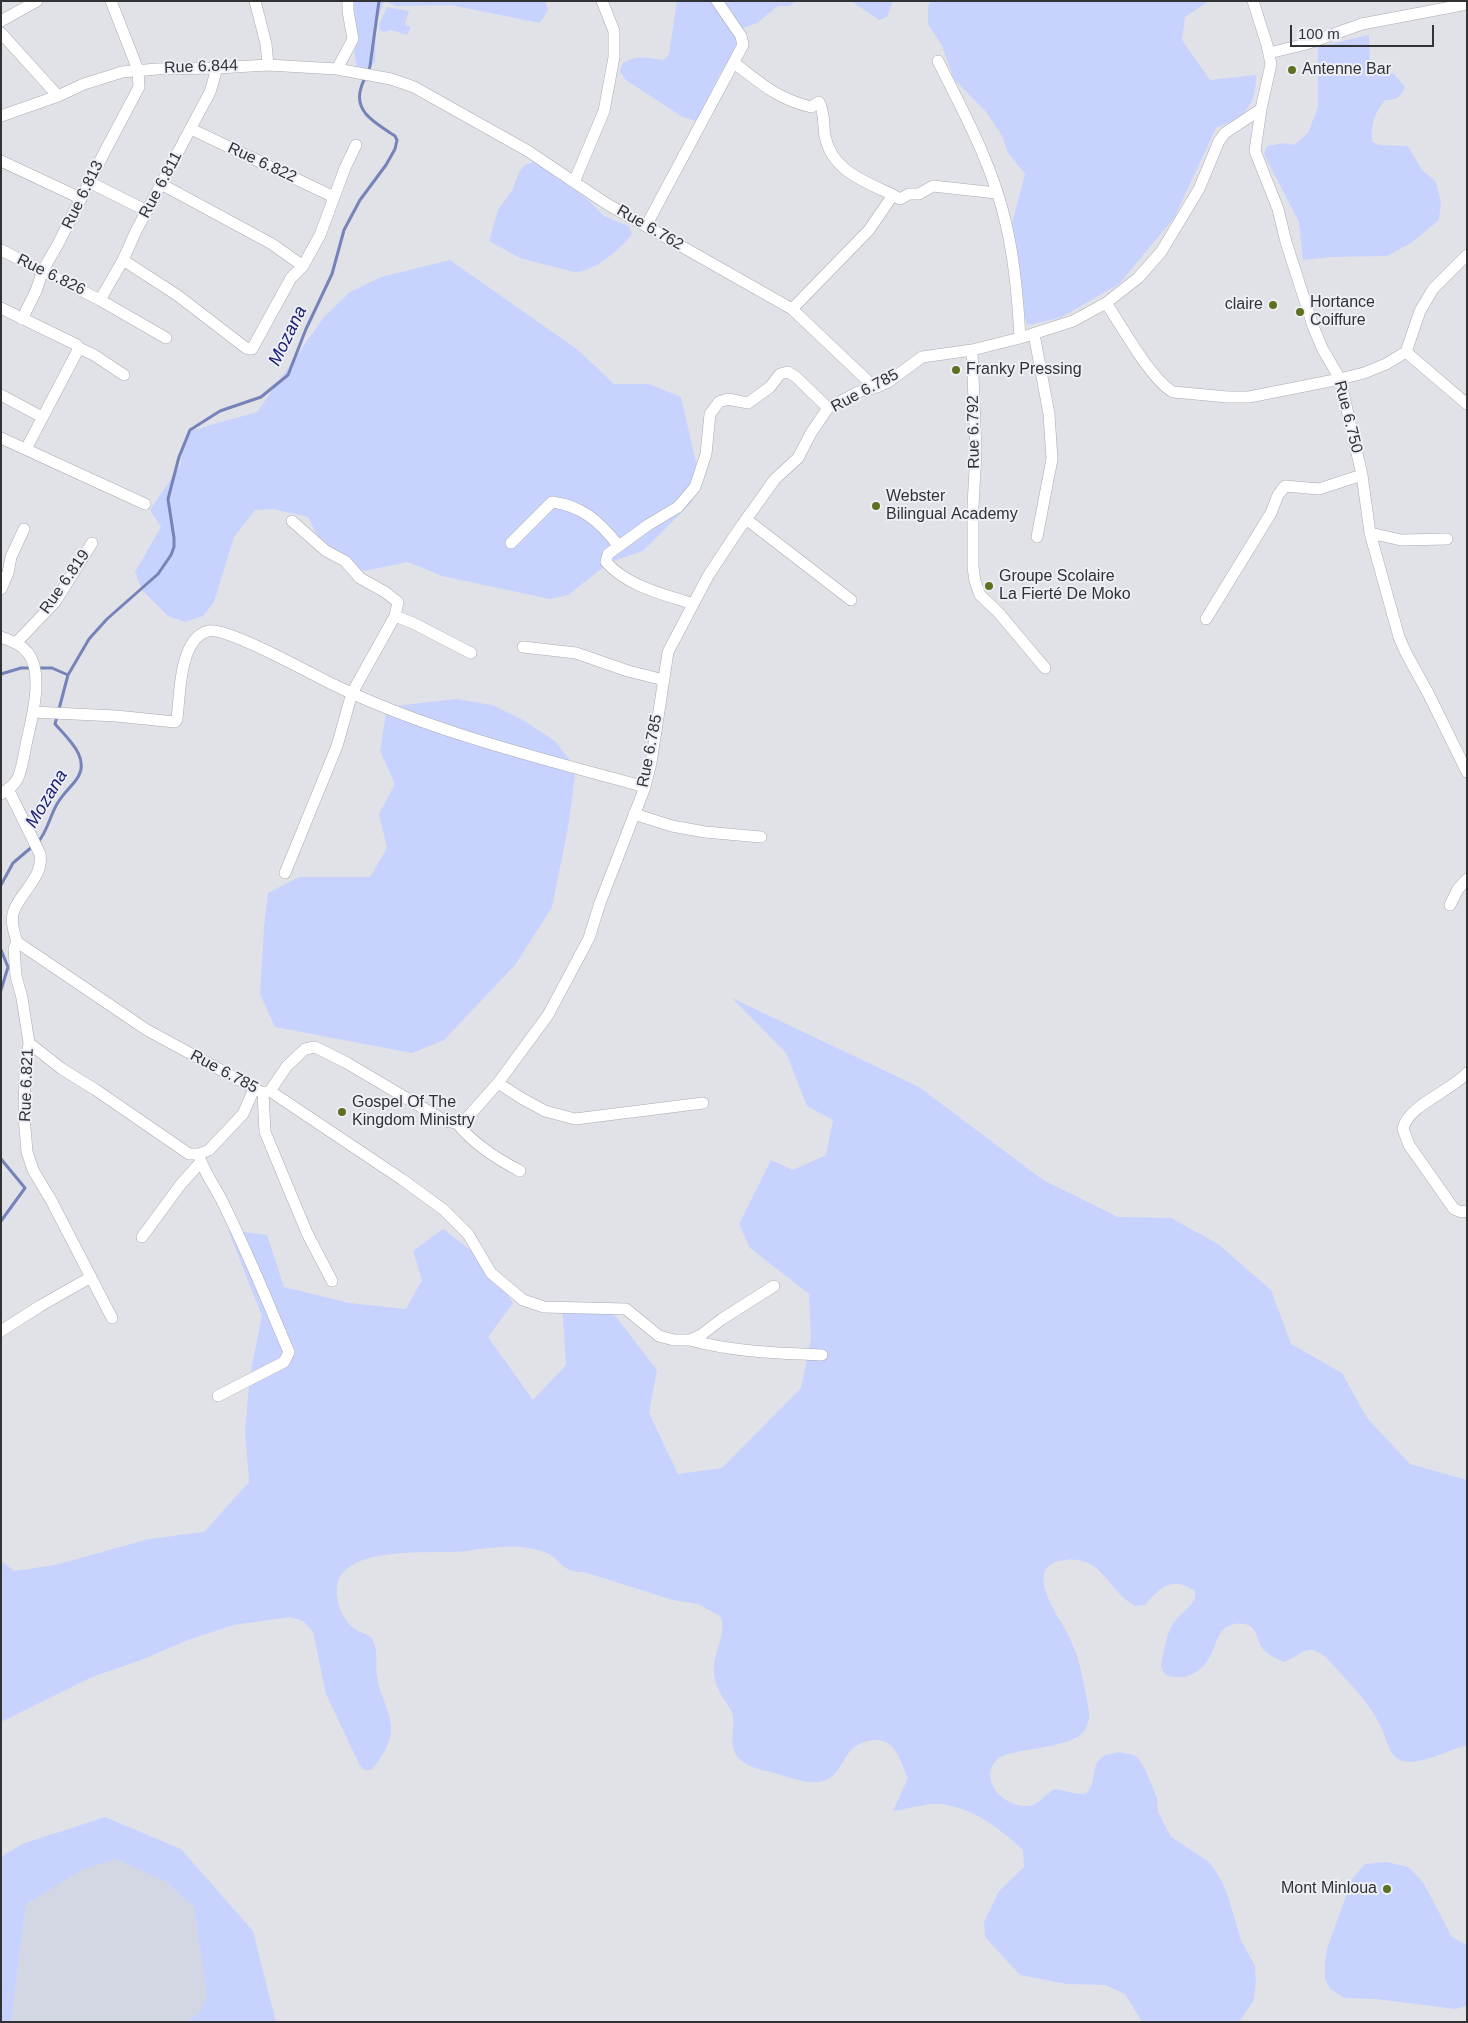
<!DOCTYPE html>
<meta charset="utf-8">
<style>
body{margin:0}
#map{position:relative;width:1468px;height:2023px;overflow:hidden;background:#e0e2e8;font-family:Helvetica,sans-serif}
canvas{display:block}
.frame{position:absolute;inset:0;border:2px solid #313234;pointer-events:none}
.scale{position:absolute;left:1290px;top:25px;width:144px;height:22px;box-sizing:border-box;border:2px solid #313234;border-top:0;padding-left:6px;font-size:15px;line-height:18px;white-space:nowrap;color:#313234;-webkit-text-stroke:4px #eeeff6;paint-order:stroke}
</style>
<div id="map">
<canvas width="1468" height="2023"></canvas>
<div class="frame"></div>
<div class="scale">100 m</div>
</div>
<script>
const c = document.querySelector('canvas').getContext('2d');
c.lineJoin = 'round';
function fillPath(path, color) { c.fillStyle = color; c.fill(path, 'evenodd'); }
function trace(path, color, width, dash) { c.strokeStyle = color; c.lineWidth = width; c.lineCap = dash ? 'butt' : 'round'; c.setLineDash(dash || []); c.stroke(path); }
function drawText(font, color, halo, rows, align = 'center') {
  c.font = font + ' Helvetica,sans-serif'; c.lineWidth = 4; c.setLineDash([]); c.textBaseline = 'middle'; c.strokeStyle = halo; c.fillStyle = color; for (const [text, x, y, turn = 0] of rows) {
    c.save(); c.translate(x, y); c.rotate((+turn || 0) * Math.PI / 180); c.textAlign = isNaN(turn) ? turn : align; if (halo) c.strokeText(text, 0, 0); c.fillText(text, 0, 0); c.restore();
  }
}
const built = new Path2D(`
 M 116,1859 L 166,1882 L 194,1907 L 208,1996 L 200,2012 L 186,2022 L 11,2022 L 26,1904 L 82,1869 Z`);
const green = new Path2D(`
 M 353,1 L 384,1 L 376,22 L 375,62 L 368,68 L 357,69 C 352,47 356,24 353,1 Z
 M 384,1 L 545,1 L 548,10 L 540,23 L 451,5 L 396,6 Z
 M 677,1 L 796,1 L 789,6 L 778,6 L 757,23 L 741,29 L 730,62 L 719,75 L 697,122 L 681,116 L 626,80 L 620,72 L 622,64 C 636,54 648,58 664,60 L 669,54 Z
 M 851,1 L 893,1 L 887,17 L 879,20 Z
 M 931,1 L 1209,1 L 1185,17 L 1182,40 L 1210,80 L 1256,75 C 1256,106 1244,118 1216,128 L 1174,218 L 1119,284 L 1060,318 L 1027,325 L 1021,299 L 1012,223 L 1025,174 L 1008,153 L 1002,136 L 987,113 L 954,79 L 942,46 L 928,24 L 928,6 Z
 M 387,7 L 409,11 L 405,24 L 411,27 L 407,35 L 391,30 L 385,32 L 380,30 L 379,25 Z
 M 1369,35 L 1370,67 L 1394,74 L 1405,87 C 1400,98 1396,100 1385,100 C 1373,116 1372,122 1372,141 L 1379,145 L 1408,146 L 1422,170 L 1436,182 L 1441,202 L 1439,220 L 1411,243 L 1387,256 L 1331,257 L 1303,260 L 1299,222 L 1264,154 L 1267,146 L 1285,143 L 1294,145 L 1308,133 L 1318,107 L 1318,47 Z
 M 534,162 L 586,198 L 604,216 L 629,226 L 632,234 C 621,249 594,272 574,272 L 520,258 L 489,241 L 498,210 L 513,189 L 519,172 L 525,165 Z
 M 450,260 L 578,350 L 614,384 L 649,384 L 681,397 L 697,467 L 692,502 L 643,551 L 610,562 L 568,595 L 550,599 L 442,576 L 408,562 L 354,573 L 324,549 L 308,517 L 273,509 L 255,510 L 234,537 L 214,602 L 203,616 L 185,622 L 168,616 L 142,590 L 135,572 L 161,527 L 150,510 L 181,464 L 182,446 L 190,431 L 257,412 L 324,317 L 350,292 L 381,277 Z
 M 456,699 L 492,705 L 523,720 L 555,741 L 576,768 L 568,828 L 552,907 L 515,965 L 444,1040 L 412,1053 L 275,1027 L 260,994 L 264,927 L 268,893 L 299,877 L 370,877 L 387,848 L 379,814 L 395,784 L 380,751 L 387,707 Z
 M 732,998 L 919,1087 L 1043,1180 L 1118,1217 L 1171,1218 L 1218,1244 L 1271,1290 L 1291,1344 L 1342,1373 L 1367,1418 L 1410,1464 L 1467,1480 L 1467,1745 C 1451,1749 1419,1766 1403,1761 C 1388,1757 1387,1738 1381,1727 C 1369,1701 1345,1679 1326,1657 C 1305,1642 1303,1655 1284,1662 C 1276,1659 1269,1655 1264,1650 C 1256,1641 1258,1626 1244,1624 C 1236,1622 1227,1625 1222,1631 C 1218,1636 1216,1642 1214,1648 C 1207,1666 1194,1679 1174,1677 C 1166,1676 1163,1674 1161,1666 C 1164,1651 1166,1631 1176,1620 C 1182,1611 1198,1604 1195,1591 C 1172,1575 1159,1588 1145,1605 L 1136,1606 C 1105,1591 1104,1551 1059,1561 C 1025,1569 1057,1614 1065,1629 C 1069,1637 1073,1645 1076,1653 C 1081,1667 1083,1681 1086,1694 C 1088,1707 1093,1719 1084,1731 C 1070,1749 1019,1747 998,1758 C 977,1779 1003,1808 1029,1806 C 1040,1804 1045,1794 1055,1789 C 1065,1790 1077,1796 1087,1793 L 1092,1784 L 1096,1764 L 1100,1759 L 1105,1755 L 1119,1752 L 1133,1755 L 1139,1759 L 1146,1771 L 1157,1798 L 1158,1812 L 1171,1837 L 1208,1861 L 1219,1876 L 1227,1893 L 1241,1940 L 1255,1966 L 1256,1980 L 1254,2000 L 1239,2022 L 1142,2022 L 1125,1994 L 1105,1985 L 1067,1984 L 1020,1975 L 985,1937 L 984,1922 L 999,1891 L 1024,1867 L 1023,1850 C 999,1828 973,1807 939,1804 C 927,1803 906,1809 893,1811 L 908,1778 C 900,1761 896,1738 873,1740 C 841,1744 846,1772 826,1780 C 810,1787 787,1776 771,1772 C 759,1770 741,1765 735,1753 C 729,1742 735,1728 733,1716 C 731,1708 726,1703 722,1696 C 715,1685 712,1673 715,1660 C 717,1646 727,1630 720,1616 L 698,1604 L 673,1600 L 584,1572 C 580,1572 574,1572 570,1570 C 561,1567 557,1558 549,1554 C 524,1543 493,1547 467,1551 C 436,1555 344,1543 337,1586 C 335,1601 343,1621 355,1629 C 359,1632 365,1633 369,1636 C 380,1645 375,1664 377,1676 C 379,1695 393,1714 391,1734 C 390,1744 378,1764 371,1770 L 365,1770 L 360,1766 L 326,1694 L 313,1632 L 303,1621 L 290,1617 L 234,1625 L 188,1640 L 141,1660 L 92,1677 L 1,1722 L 1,1561 L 14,1571 L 55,1565 L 149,1539 L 204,1532 L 249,1482 L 245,1431 L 250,1375 L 262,1316 L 228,1230 L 267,1235 L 284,1287 L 349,1303 L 406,1309 L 422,1280 L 413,1251 L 443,1229 L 486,1262 L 513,1303 L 488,1337 L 533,1400 L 566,1365 L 562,1303 L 610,1309 L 657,1370 L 649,1413 L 678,1474 L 722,1468 L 801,1388 L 811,1339 L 809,1294 L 750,1248 L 739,1224 L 771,1160 L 793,1170 L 826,1155 L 833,1120 L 807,1106 L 786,1053 Z
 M 105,1817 L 181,1849 L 253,1931 L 276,2022 L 186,2022 L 200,2012 L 207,1995 L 194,1907 L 166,1882 L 116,1859 L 82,1870 L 26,1904 L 11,2022 L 1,2022 L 1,1857 L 22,1844 Z
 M 1387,1862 L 1408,1867 L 1423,1882 L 1452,1937 L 1467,1945 L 1467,2006 L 1455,2009 L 1376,1999 L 1345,1998 L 1330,1989 L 1325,1979 L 1325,1962 L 1327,1949 L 1352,1879 L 1365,1864 Z`);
const stream = new Path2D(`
 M 38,668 L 52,668 L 68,675
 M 1,674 L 21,668 L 32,668
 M 38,842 C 47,832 50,816 57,804 C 62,795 70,788 76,780 C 92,759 68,739 55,724 L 68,675 L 89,639 L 107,619 L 158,574 L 171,555 L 174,547 L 174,538 L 168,499 L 179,457 L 190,430 L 220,411 L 261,397 L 288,375 L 306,329 L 332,274 L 344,230 L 360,200 L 386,165 L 395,149 L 397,140 L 395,136 C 378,124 353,113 361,88 C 363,80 368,74 370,66 L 379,1
 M 1,885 L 13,863 L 33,846
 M 1,950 L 8,967 L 1,990
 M 1,1159 L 25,1188 L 1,1221`);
const minor = new Path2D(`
 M 255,1 L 266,44 L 268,65
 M 602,1 L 614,31 L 614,57 L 604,111 L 574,182 L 607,204 L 792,309 L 870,383 L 877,387
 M 1253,1 L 1267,45 L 1271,64 L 1261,109 L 1255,151 L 1278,209 L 1286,242 L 1313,326 L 1322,348 L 1340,379 L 1362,475 L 1370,533 L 1399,637 L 1406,653 L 1428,693 L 1467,772
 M 1,21 L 37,1
 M 1,33 L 58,96
 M 1269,53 L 1306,44 L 1362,24 L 1467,4
 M 938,61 C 964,113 993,166 1006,224 C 1015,262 1018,299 1020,338
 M 734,63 C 762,84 776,98 811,107 L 819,102 C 825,112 823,125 825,136 C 832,171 864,181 893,195
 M 337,69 L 391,79 L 414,87 L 528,151 L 574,182
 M 1,116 L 58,96 L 84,84 L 122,72 L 157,69 L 217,68 L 268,65 L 337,69 L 353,39 L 348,11 L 348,1
 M 191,129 L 334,197
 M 1,161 L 80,198
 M 89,182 L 147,211
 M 161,184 L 272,244 L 303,266
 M 646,226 L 743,45 L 741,36 L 717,1
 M 1,250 L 100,300 L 166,338
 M 123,260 L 177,295 L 246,348 L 252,349 L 291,278 L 303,266 L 320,235 L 345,168 L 356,145
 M 100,300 L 123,260 L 136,231 L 210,92 L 217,68
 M 1106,303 C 1122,326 1151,380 1173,392 L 1228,397 L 1249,397 L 1340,379 L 1364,373 L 1386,364 L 1406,352 L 1420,311 L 1433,289 L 1467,255
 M 1,308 L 77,345 L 79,348 L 94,355 L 124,375
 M 792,309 L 869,230 L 893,195 L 900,199 L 909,194 L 919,194 L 933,186 L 996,193
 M 22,319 L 36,291 L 43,270 L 58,244 L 104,153 L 139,87 L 138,70 L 111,1
 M 1034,334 L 1049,414 L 1052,459 L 1037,537
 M 972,350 L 976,451 L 973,506 L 973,567 L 975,581 L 980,595 L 998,612 L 1045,668
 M 1406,352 L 1467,404
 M 1,395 L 42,417
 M 1,438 L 145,504
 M 26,449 L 79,348
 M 746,519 L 851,600
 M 292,521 L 326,551 L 345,561 L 360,578 L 385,592 L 398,602 L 395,616
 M 1370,533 L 1401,540 L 1447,539
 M 511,543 L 552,502 C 582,506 599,521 618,545
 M 1,589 L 8,573 L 11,557 L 24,529
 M 693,604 C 663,594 627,586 606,562 L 608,554 L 648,525 L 678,507 L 695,487 L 706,454 L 710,414 L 719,402 L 728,399 L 748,403 L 770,387 L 780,374 L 788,372 L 796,377 L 828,408
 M 1206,619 L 1271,513 L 1278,495 L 1285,486 L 1319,489 L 1362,475
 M 1,637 C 11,641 21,644 28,653 C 44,673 32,718 27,740 C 24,753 23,766 18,778 C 14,786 8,789 1,794
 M 16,643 L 55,602 L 92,543
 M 523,647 L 576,653 L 628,671 L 664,680
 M 33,712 L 116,716 L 175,722 L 177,719 C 180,695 179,639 208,631 C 226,626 311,674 332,684 C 431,732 540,758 645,787
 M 8,789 L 40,854 C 44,876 22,891 14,910 C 10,921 14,932 17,942 L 14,949 L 16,976 L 22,998 L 29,1043 L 25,1070 L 24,1116 L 27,1152 L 33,1170 L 51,1200 L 112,1318
 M 634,814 L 672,826 L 705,832 L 761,837
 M 285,873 L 337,746 L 352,693 L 395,616 L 413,623 L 471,653
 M 1450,905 L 1458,889 L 1467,879
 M 17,942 L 147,1030 L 263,1093 L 270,1091 L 287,1066 L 305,1049 L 315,1047 L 347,1063 L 445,1121 L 457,1123 L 467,1118 L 498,1083 L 548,1015 L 571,972 L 589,938 L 600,903 L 645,787 L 651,763 L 668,652 L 708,576 L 737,532 L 775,479 L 798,458 L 811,433 L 828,408 L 858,392 L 877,387 L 888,382 L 922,357 L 972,350 L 1020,338 L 1073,321 L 1106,303 L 1138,278 L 1161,252 L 1199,189 L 1219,141 L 1225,133 L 1261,109
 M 29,1043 L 62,1069 L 96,1090 L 189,1154 L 199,1154 L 209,1150 L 243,1114 L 254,1089
 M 1467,1073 C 1451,1091 1407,1106 1403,1129 L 1409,1145 L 1454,1209 L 1461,1212 L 1467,1211
 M 498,1083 L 521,1098 L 545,1111 L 575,1119 L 703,1103
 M 270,1091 L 403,1180 L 444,1210 L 468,1234 L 491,1273 L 523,1300 L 544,1307 L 626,1309 L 659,1336 L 674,1340 L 690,1340 L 701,1335 L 722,1319 L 774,1286
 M 263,1093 L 265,1132 L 307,1233 L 332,1281
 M 457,1123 C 473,1144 497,1159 520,1171
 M 199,1154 C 200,1166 218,1191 224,1205 C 248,1253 268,1303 289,1352 L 284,1362 L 218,1396
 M 142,1237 L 181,1184 L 200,1163
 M 1,1331 L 40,1306 L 91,1277
 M 690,1340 C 733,1352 777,1353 822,1355`);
const markers = [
 [1292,70,5,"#5c7121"],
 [1273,305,5,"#5c7121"],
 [1300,312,5,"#5c7121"],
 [956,370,5,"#5c7121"],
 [876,506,5,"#5c7121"],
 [989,586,5,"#5c7121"],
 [342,1112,5,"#5c7121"],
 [1387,1889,5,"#5c7121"]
];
const streetNames = [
 ["Rue 6.844",201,67,-2],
 ["Rue 6.822",262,163,25],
 ["Rue 6.811",161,185,-62],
 ["Rue 6.813",83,195,-64],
 ["Rue 6.762",650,228,30],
 ["Rue 6.826",51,275,26],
 ["Rue 6.785",865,391,-28],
 ["Rue 6.750",1348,417,76],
 ["Rue 6.792",974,432,-91],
 ["Rue 6.819",65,582,-55],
 ["Rue 6.785",650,751,-79],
 ["Rue 6.785",224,1072,28],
 ["Rue 6.821",27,1085,-88]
];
const poiNames = [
 ["Antenne Bar",1302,70],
 ["Hortance",1310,303],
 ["Coiffure",1310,321],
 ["claire",1263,305,"right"],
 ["Franky Pressing",966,370],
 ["Webster",886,497],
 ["Bilingual Academy",886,515],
 ["Groupe Scolaire",999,577],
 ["La Fierté De Moko",999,595],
 ["Gospel Of The",352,1103],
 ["Kingdom Ministry",352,1121],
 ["Mont Minloua",1377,1889,"right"]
];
const waterNames = [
 ["Mozana",288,336,-64],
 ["Mozana",47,799,-59]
];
fillPath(built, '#d3d7e4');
fillPath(green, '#c7d3fe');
trace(stream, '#7683b9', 3);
trace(minor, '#aaabb1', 12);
trace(minor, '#fff', 11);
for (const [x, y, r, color] of markers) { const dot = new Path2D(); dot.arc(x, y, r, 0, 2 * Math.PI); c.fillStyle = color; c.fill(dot); trace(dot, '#eeeff6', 2); }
drawText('16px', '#313234', '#eeeff6', streetNames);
drawText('16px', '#313234', '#eeeff6', poiNames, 'left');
drawText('italic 18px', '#1d2075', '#eeeff6', waterNames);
</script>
